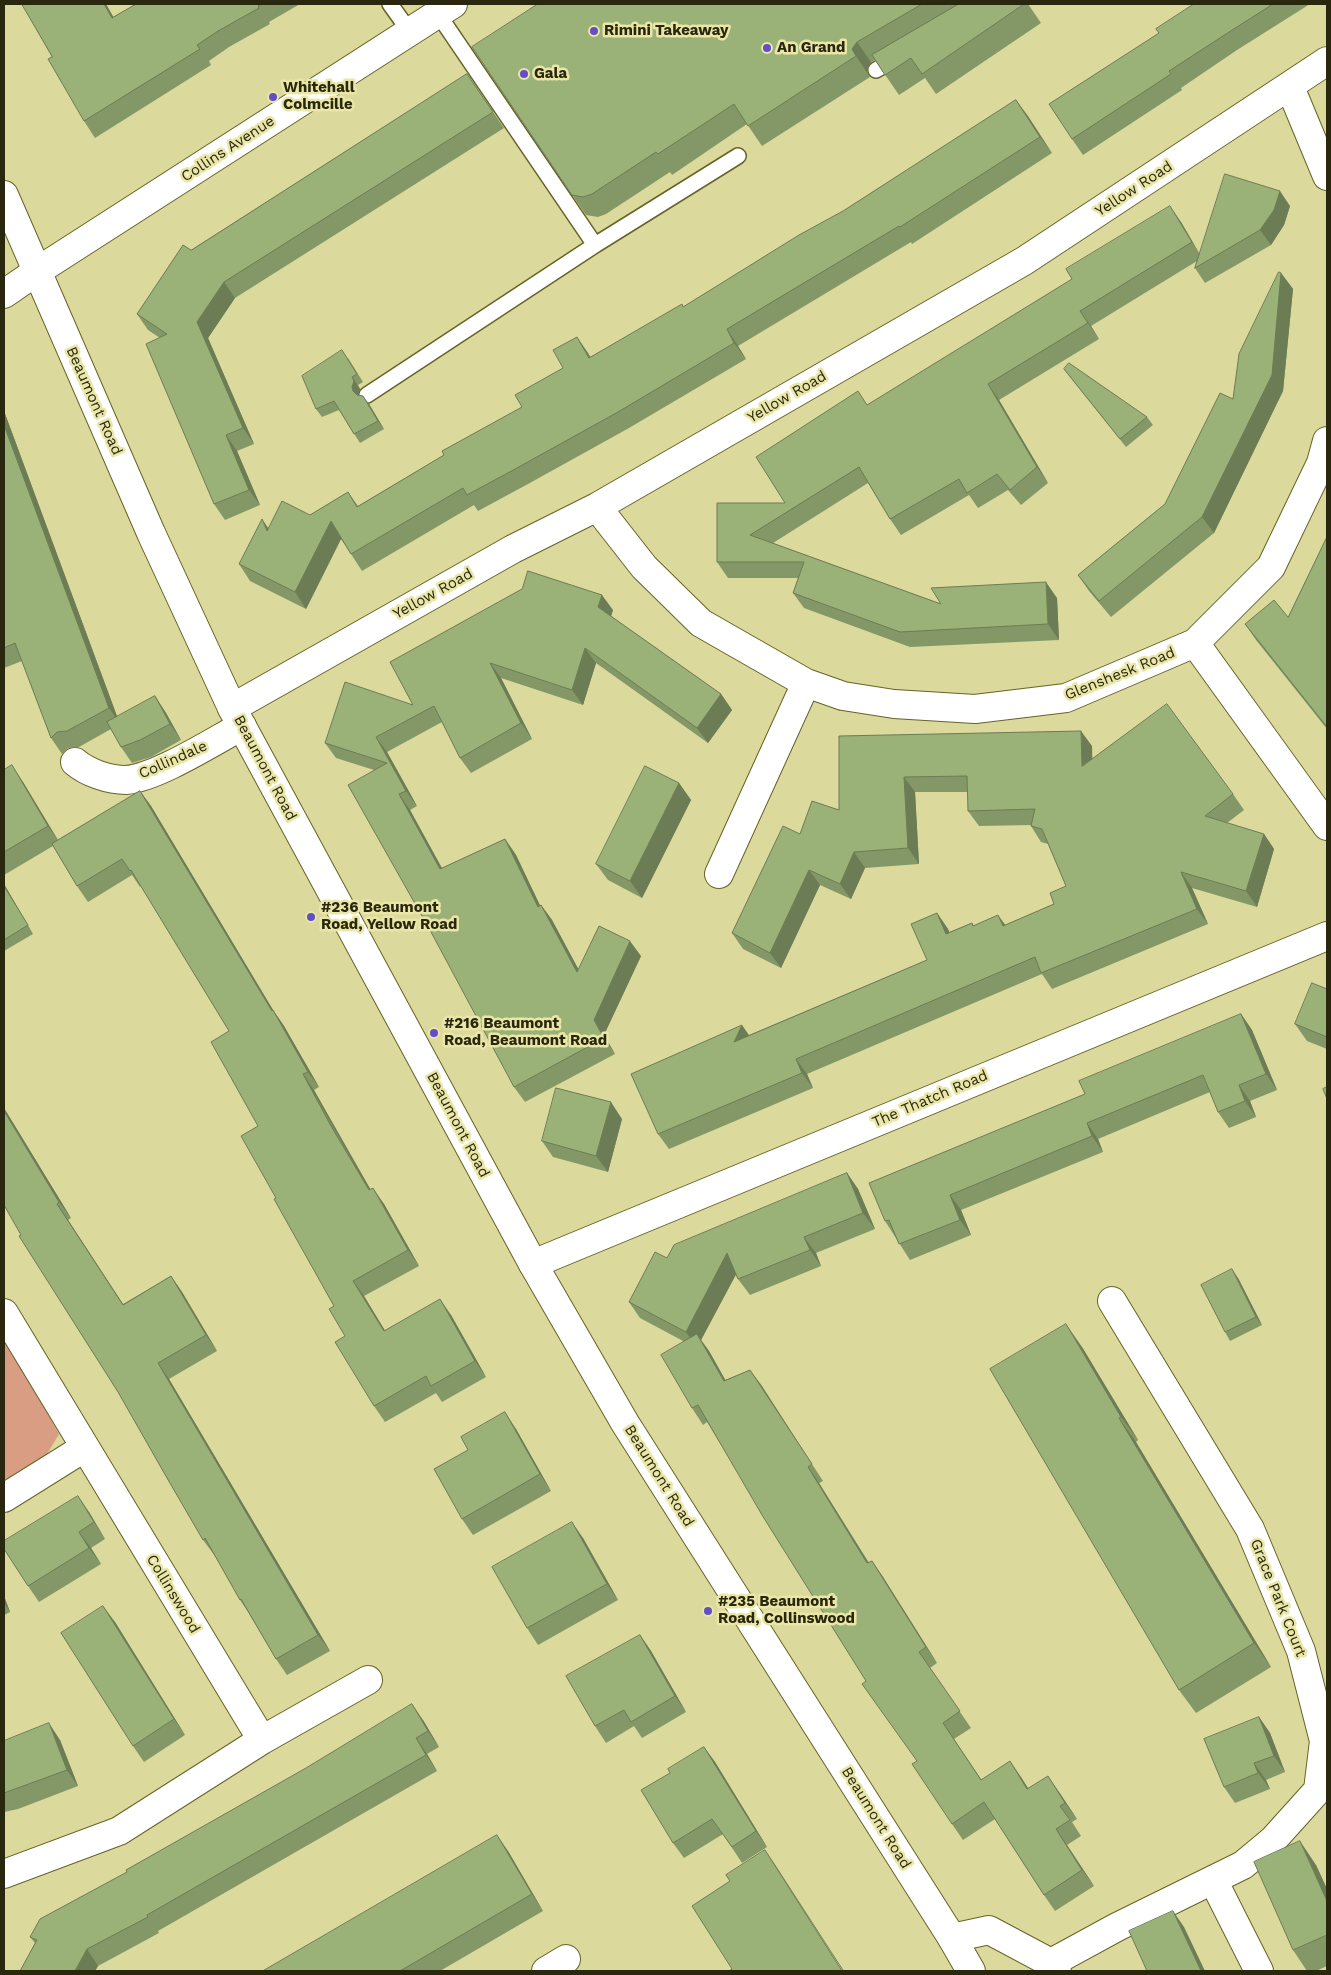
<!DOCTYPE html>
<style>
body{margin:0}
#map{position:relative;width:1331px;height:1975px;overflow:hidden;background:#dbd99b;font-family:"Work Sans",sans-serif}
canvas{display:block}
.frame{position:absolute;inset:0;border:5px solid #29280f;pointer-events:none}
</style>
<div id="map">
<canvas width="1331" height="1975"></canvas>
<div class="frame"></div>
</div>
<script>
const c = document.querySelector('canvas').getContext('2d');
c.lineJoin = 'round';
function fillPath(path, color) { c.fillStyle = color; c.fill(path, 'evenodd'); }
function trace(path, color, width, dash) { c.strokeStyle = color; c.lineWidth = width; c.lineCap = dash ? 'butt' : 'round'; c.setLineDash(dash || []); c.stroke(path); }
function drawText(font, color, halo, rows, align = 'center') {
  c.font = font + ' "Work Sans",sans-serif'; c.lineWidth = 5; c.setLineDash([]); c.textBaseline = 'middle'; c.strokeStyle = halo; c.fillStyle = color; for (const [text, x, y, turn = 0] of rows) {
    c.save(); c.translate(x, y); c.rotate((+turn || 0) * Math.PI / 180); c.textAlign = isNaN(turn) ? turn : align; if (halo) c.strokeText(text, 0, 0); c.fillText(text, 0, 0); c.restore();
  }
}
const green = new Path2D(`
 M 4,1336 L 59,1434 L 46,1456 L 4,1484 Z`);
const service = new Path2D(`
 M 390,4 L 410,32
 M 438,14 L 595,245
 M 876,70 L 897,58
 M 367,395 L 595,245 L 738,156`);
const minor = new Path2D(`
 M 1290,87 L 1327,176
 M 597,507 L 644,567 L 701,623 L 806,683 L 843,696 L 894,704 L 975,709 L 1066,698 L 1195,643 L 1271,567 L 1321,463 L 1327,441
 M 1195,643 L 1327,826
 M 232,708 L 513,549 L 597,507 L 1024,261 L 1327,61
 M 75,762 C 88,773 109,780 126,780 C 156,778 214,741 242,726
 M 719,874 L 806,683
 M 533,1264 L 1327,936
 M 4,1313 L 262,1740
 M 4,1498 L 84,1448
 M 4,1874 L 119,1831 L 262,1740 L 368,1680
 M 1213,1880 L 1259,1971
 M 952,1938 L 989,1930 L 1051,1963 L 1057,1971
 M 1051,1963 L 1117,1927 L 1243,1865 L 1273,1840 L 1318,1790 L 1324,1741 L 1301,1651 L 1250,1529 L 1112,1301
 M 546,1971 L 566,1959`);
const tertiary = new Path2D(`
 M 4,195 L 151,533 L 232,708 L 533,1264 L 625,1423 L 952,1938 L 971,1971`);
const secondary = new Path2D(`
 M 4,294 L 36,272 L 453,4`);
const wall = new Path2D(`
 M 22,4 L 106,4 L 113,17 L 136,4 L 300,4 L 269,22 L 270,24 L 229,47 L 209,61 L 211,65 L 95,138 L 84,121 L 52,57 Z
 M 538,4 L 1028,4 L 1041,23 L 936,94 L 925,78 L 899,95 L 875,60 L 871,62 L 867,70 L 870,77 L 762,146 L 747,124 L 672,175 L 670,172 L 606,214 L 598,217 L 586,215 L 572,195 Z
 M 1194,4 L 1310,4 L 1237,50 L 1181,88 L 1182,90 L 1083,155 L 1072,139 L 1159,33 Z
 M 467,74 L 504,128 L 235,298 L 208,338 L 254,444 L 237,451 L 260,505 L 225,520 L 214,504 L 160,338 L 148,330 L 137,314 L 191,250 Z
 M 1016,100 L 1052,153 L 912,244 L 911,242 L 738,346 L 746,359 L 629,428 L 528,484 L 478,511 L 474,505 L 362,571 L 351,554 L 341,539 L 306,609 L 250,581 L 239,564 L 268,529 L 310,515 L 348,492 L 358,506 L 444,455 L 522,407 L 563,368 L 577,337 L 590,357 L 683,307 L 843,211 Z
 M 1290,206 L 1284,225 L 1271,245 L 1205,283 L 1195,268 L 1197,261 L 1091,326 L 1099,339 L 999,400 L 1048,483 L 1021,505 L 1008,490 L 978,508 L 969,495 L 901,535 L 890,519 L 868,483 L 773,543 L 941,604 L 1057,598 L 1059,640 L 910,647 L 804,608 L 793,593 L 798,578 L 728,578 L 717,562 L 785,503 L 868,405 L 1181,222 L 1199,253 Z
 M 1281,273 L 1293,289 L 1283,391 L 1214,533 L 1111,617 L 1089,591 L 1078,575 L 1165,504 L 1233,399 Z
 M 348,358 L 363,382 L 358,385 L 360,389 L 358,395 L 369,404 L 384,429 L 360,443 L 339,410 L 322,417 L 316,409 Z
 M 1064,369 L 1147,417 L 1153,425 L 1126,447 L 1070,377 Z
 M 4,411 L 117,717 L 155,696 L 166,713 L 181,740 L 151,757 L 132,763 L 121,747 L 111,729 L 79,747 L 68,748 L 62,754 L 51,738 L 22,661 L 4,668 Z
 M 1327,537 L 1327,729 L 1256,640 L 1245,624 L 1288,617 Z
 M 613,610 L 611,616 L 721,694 L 732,710 L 708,743 L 596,663 L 583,705 L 501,678 L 532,739 L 471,773 L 460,758 L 442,722 L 387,752 L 417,806 L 410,810 L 442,868 L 505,839 L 516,855 L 540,906 L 541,905 L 552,920 L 578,969 L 641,956 L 604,1035 L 615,1054 L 525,1102 L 514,1087 L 374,770 L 336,758 L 325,743 L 413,705 L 390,662 Z
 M 839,736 L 1092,746 L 1092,758 L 1233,794 L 1244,810 L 1227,823 L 1264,834 L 1274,849 L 1257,907 L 1192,888 L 1208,924 L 1052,989 L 1042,974 L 807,1074 L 813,1088 L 669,1149 L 658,1134 L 749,1035 L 927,960 L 937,913 L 948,929 L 949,932 L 972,923 L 973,925 L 1005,925 L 1054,904 L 1066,886 L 1048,844 L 1041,842 L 1031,826 L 1031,825 L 979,826 L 968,811 L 968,792 L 915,792 L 919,864 L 865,868 L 851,899 L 820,885 L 781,968 L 743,949 L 732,933 L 800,834 L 839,810 Z
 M 4,770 L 23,782 L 58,840 L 140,791 L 151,806 L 273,1010 L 284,1026 L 319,1087 L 314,1090 L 342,1141 L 370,1190 L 384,1204 L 419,1266 L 364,1296 L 385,1331 L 451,1315 L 486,1377 L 442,1402 L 436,1393 L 385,1422 L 374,1406 L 345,1336 L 334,1306 L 276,1198 L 258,1126 L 229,1031 L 141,886 L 140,887 L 132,875 L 88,902 L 77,886 L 53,846 L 4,875 Z
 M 679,783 L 691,800 L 642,898 L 608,880 L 596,864 Z
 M 4,884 L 33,934 L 4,951 Z
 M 1327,989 L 1327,1049 L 1307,1041 L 1295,1024 Z
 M 1241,1014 L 1252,1030 L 1277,1090 L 1250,1101 L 1256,1117 L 1229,1128 L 1218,1112 L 1210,1092 L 1098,1139 L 1103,1152 L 961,1210 L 971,1235 L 910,1260 L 885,1221 L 1085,1094 Z
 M 4,1108 L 71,1218 L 68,1220 L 123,1304 L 171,1276 L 182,1292 L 217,1351 L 169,1379 L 330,1651 L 287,1675 L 276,1659 L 248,1612 L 240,1600 L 215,1556 L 203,1540 L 118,1392 L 21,1235 Z
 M 622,1119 L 608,1172 L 553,1157 L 542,1141 Z
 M 847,1173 L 858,1189 L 875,1229 L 816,1253 L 821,1266 L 750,1295 L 738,1279 L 736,1274 L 701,1340 L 709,1351 L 725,1380 L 750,1370 L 823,1481 L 819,1483 L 868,1563 L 872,1561 L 883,1577 L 937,1663 L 930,1668 L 971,1728 L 954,1739 L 981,1779 L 1021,1777 L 1028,1788 L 1059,1792 L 1077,1819 L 1072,1822 L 1081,1836 L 1067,1845 L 1094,1886 L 1055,1911 L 1044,1895 L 995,1819 L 963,1840 L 952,1824 L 917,1761 L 707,1422 L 703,1425 L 692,1408 L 685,1342 L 640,1318 L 629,1302 L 667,1258 Z
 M 1238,1278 L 1262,1325 L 1230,1341 L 1225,1332 Z
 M 1082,1347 L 1138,1440 L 1136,1442 L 1271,1667 L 1196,1713 L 1179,1690 Z
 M 516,1429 L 551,1491 L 473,1535 L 462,1519 L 468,1450 Z
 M 89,1512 L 105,1539 L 91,1548 L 101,1564 L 39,1602 L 28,1586 Z
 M 583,1538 L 618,1600 L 538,1645 L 527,1628 Z
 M 4,1596 L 10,1612 L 4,1615 Z
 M 115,1622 L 185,1735 L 144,1762 L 133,1746 Z
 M 640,1635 L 651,1651 L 686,1712 L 642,1738 L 634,1726 L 606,1743 L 595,1726 Z
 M 1259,1717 L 1270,1733 L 1285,1772 L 1266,1780 L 1270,1789 L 1235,1803 L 1224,1787 Z
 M 423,1720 L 439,1747 L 427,1754 L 437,1771 L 158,1931 L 159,1933 L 98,1966 L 95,1971 L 20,1971 L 35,1943 L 30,1937 Z
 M 60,1740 L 78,1786 L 18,1809 L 4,1812 L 4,1741 Z
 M 704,1747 L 715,1762 L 767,1847 L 742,1863 L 723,1834 L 684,1858 L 673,1843 L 670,1773 Z
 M 508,1851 L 543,1911 L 440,1971 L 263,1971 Z
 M 1316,1865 L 1327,1889 L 1327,1966 L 1316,1971 L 1307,1971 L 1293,1950 Z`);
const shadedWall = new Path2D(`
 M 104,4 L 106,4 L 123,34 L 112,18 Z
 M 857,42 L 871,62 L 867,70 L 870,77 L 856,56 L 852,49 Z
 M 1016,100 L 1028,116 L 1052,153 L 1040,137 Z
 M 1280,191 L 1290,206 L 1284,225 L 1271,245 L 1260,230 Z
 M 1170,206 L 1181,222 L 1202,258 L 1192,242 Z
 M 1281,273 L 1293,289 L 1283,391 L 1214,533 L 1202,517 Z
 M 224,282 L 235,298 L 208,338 L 254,444 L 243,428 L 197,322 Z
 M 1080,311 L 1091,326 L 1099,339 L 1088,323 Z
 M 727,329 L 738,346 L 746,359 L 734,343 Z
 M 577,337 L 588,353 L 600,374 L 589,358 Z
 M 352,377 L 360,389 L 358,395 L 353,391 L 352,387 Z
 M 988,384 L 999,400 L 1048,483 L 1037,467 Z
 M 363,396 L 369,404 L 384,429 L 378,421 Z
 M 4,411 L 120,724 L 109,708 L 4,425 Z
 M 226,435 L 237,451 L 260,505 L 249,490 Z
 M 262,519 L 273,535 L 267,531 Z
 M 331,521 L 342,537 L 306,609 L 295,592 Z
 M 1046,582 L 1057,598 L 1059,640 L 1048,624 Z
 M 602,595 L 613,610 L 609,623 L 598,607 Z
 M 585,648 L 596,663 L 583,705 L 572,690 Z
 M 490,663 L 501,678 L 532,739 L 521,723 Z
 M 721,694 L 732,710 L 708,743 L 697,728 Z
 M 155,696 L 166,713 L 181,740 L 170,724 Z
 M 1081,731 L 1092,746 L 1093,781 L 1082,766 Z
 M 376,737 L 387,752 L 417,806 L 406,791 Z
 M 12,765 L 23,782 L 59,842 L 48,826 Z
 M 904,777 L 915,792 L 919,864 L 908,848 Z
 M 679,783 L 691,800 L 642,898 L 630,881 Z
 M 140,791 L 151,806 L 276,1015 L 273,1010 L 284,1026 L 319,1087 L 308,1072 Z
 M 399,794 L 410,810 L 451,885 L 440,869 Z
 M 1264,834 L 1274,849 L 1257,907 L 1246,891 Z
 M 505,839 L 516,855 L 548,922 L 538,907 Z
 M 854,852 L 865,868 L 851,899 L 840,884 Z
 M 809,870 L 820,885 L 781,968 L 770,953 Z
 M 1181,872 L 1192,888 L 1208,924 L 1197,909 Z
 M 4,884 L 33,934 L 28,925 L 4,886 Z
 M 541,905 L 552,920 L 588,987 L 577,972 Z
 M 937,913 L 948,929 L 957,949 L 946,934 Z
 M 998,915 L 1009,930 L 1003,926 Z
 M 630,941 L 641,956 L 604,1035 L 615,1054 L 604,1038 L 594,1020 Z
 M 1241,1014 L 1252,1030 L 1277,1090 L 1266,1074 Z
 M 742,1025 L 753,1041 L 734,1042 Z
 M 796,1059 L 807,1074 L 813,1088 L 802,1073 Z
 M 303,1074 L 314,1090 L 380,1206 L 369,1190 Z
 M 1239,1085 L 1250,1101 L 1256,1117 L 1245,1101 Z
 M 611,1102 L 622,1119 L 608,1172 L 596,1156 Z
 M 4,1108 L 71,1218 L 59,1202 L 4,1111 Z
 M 1087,1123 L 1098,1139 L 1103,1152 L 1092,1136 Z
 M 847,1173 L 858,1189 L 875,1229 L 863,1213 Z
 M 373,1188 L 384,1204 L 419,1266 L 408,1250 Z
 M 950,1195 L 961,1210 L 971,1235 L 960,1220 Z
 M 57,1204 L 68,1220 L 134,1321 L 123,1305 Z
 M 804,1237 L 816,1253 L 821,1266 L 810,1250 Z
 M 727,1253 L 739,1269 L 701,1340 L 709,1351 L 735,1397 L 697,1348 L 686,1332 Z
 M 1232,1269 L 1238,1278 L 1262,1325 L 1256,1317 Z
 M 171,1276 L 182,1292 L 217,1351 L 206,1335 Z
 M 353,1281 L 364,1296 L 395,1347 L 384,1331 Z
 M 440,1299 L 451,1315 L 486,1377 L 475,1361 Z
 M 1066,1324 L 1082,1347 L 1138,1440 L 1121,1417 Z
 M 158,1363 L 169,1379 L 330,1651 L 318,1635 Z
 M 750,1370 L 762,1386 L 823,1481 L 812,1464 Z
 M 505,1412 L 516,1429 L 551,1491 L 540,1474 Z
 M 1119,1418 L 1136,1442 L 1271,1667 L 1254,1643 Z
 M 808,1467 L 819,1483 L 879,1579 L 867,1563 Z
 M 78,1496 L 89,1512 L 105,1539 L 94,1522 Z
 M 572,1522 L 583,1538 L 618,1600 L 607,1584 Z
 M 79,1532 L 91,1548 L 101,1564 L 89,1548 Z
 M 872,1561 L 883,1577 L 937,1663 L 926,1647 Z
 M 4,1596 L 10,1612 L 4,1603 Z
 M 103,1606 L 115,1622 L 185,1735 L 174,1719 Z
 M 640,1635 L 651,1651 L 686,1712 L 675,1696 Z
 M 412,1704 L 423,1720 L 439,1747 L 428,1731 Z
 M 1259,1717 L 1270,1733 L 1285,1772 L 1274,1756 Z
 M 49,1723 L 60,1740 L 78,1786 L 67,1770 Z
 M 416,1738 L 427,1754 L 437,1771 L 426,1755 Z
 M 704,1747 L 715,1762 L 767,1847 L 756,1831 Z
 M 1010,1761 L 1021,1777 L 1038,1805 L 1027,1789 Z
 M 1254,1763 L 1266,1780 L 1270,1789 L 1258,1773 Z
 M 1048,1776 L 1059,1792 L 1077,1819 L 1065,1803 Z
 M 1056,1829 L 1067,1845 L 1094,1886 L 1082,1870 Z
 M 497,1835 L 508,1851 L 543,1911 L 532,1894 Z
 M 1300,1841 L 1316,1865 L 1327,1889 L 1327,1901 Z
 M 765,1850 L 776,1866 L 844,1971 L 843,1971 Z
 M 1173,1911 L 1184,1927 L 1205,1971 L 1201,1971 Z
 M 87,1949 L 98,1966 L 95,1971 L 75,1971 Z`);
const building = new Path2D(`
 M 22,4 L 104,4 L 112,18 L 136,4 L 262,4 L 258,6 L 259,8 L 218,31 L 197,45 L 200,49 L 84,121 L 48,59 L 52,57 Z
 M 538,4 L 922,4 L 857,42 L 852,49 L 856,56 L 748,126 L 734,104 L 658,154 L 656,152 L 592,194 L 583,197 L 572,195 L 472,47 Z
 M 959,4 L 1024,4 L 922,74 L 911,58 L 885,75 L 872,55 Z
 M 1194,4 L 1273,4 L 1226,34 L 1169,71 L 1171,74 L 1072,139 L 1049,104 L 1159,33 L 1156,29 Z
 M 467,74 L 493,112 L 224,282 L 197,322 L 243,428 L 226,435 L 249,490 L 214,504 L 146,344 L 167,334 L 137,314 L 183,245 L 191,250 Z
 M 1016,100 L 1040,137 L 900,227 L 899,226 L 727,329 L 734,343 L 618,412 L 517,468 L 467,495 L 463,488 L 351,554 L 331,521 L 295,592 L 239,564 L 262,519 L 267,531 L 282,501 L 310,515 L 348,492 L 357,507 L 444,455 L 442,451 L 522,407 L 515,395 L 563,368 L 553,350 L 577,337 L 589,358 L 682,304 L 683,307 L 799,235 L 843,211 Z
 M 1225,174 L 1280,191 L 1274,210 L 1260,230 L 1195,268 Z
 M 1170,206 L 1192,242 L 1080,311 L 1088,323 L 988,384 L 1037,467 L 1010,490 L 997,474 L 967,493 L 959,479 L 890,519 L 859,467 L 750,535 L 941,604 L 931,588 L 1046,582 L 1048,624 L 900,632 L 793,593 L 804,562 L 717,562 L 717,503 L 785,503 L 756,457 L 858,391 L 867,405 L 1072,279 L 1066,269 Z
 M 1279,272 L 1281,273 L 1272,375 L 1202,517 L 1099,601 L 1078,575 L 1165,504 L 1220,393 L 1233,399 L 1239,354 Z
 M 342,350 L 357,374 L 352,377 L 354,381 L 352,387 L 353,391 L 357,395 L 363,396 L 378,421 L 354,434 L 334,401 L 316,409 L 302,376 Z
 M 1069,363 L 1147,417 L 1120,439 L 1064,369 Z
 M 4,425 L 109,708 L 67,731 L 57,732 L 51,738 L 15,643 L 4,648 Z
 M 1327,537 L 1327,727 L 1245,624 L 1274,600 L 1288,617 Z
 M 528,571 L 602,595 L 598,607 L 721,694 L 697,728 L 585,648 L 572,690 L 490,663 L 521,723 L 460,758 L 434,706 L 376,737 L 406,791 L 399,794 L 440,869 L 505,839 L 538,907 L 541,905 L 577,972 L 599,926 L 630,941 L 594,1020 L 604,1038 L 514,1087 L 431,932 L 348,785 L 387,763 L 325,743 L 345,682 L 413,705 L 390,662 L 522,589 Z
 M 155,696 L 170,724 L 140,740 L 121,747 L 107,722 Z
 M 1167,704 L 1233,794 L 1205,816 L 1264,834 L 1246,891 L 1181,872 L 1197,909 L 1041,973 L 1035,957 L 796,1059 L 802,1073 L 658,1134 L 631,1074 L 742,1025 L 734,1042 L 927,960 L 911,924 L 937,913 L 946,934 L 972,923 L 973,926 L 998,915 L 1003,926 L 1054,904 L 1050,893 L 1066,886 L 1042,829 L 1031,826 L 1035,809 L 968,811 L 967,776 L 904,777 L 908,848 L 854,852 L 840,884 L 809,870 L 770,953 L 732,933 L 783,826 L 800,834 L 812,801 L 839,810 L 839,736 L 1081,731 L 1082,766 Z
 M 12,765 L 48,826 L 4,852 L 4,770 Z
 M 645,766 L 679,783 L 630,881 L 596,864 Z
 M 140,791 L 272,1011 L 273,1010 L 308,1072 L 303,1074 L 331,1126 L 369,1190 L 373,1188 L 408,1250 L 353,1281 L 384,1331 L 440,1299 L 475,1361 L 431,1386 L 426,1376 L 374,1406 L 335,1342 L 345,1336 L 329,1309 L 334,1306 L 274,1199 L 276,1198 L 241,1136 L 258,1126 L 211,1042 L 229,1031 L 131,870 L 130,871 L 122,859 L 77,886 L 52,844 Z
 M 4,886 L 28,925 L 4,940 Z
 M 1312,983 L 1327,989 L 1327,1037 L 1295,1024 Z
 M 1241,1014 L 1266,1074 L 1239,1085 L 1245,1101 L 1218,1112 L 1203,1075 L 1087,1123 L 1092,1136 L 950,1195 L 960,1220 L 899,1244 L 889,1220 L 885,1221 L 869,1183 L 1085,1094 L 1079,1081 Z
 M 1327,1087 L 1327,1099 L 1323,1089 Z
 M 556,1088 L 611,1102 L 596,1156 L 542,1141 Z
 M 4,1111 L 59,1202 L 57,1204 L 123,1305 L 171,1276 L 206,1335 L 158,1363 L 318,1635 L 276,1659 L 241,1599 L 240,1600 L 205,1538 L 203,1540 L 167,1478 L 118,1392 L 19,1236 L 21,1235 L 4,1205 Z
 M 847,1173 L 863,1213 L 804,1237 L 810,1250 L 738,1279 L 727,1253 L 686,1332 L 629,1302 L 655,1252 L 667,1258 L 674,1245 Z
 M 1232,1269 L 1256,1317 L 1225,1332 L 1201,1285 Z
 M 1066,1324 L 1121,1417 L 1119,1418 L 1254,1643 L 1179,1690 L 990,1369 Z
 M 697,1334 L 724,1381 L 750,1370 L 812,1464 L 808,1467 L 867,1563 L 872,1561 L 926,1647 L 919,1652 L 960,1711 L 943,1723 L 981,1780 L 1010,1761 L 1027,1789 L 1048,1776 L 1065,1803 L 1060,1806 L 1070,1820 L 1056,1829 L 1082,1870 L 1044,1895 L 984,1802 L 952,1824 L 912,1764 L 917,1761 L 862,1684 L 866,1681 L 762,1515 L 698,1405 L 692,1408 L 661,1355 Z
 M 505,1412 L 540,1474 L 462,1519 L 434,1469 L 468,1450 L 461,1437 Z
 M 78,1496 L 94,1522 L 79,1532 L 89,1548 L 28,1586 L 4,1549 L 4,1541 Z
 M 572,1522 L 607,1584 L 527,1628 L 492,1567 Z
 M 103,1606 L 174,1719 L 133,1746 L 61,1633 Z
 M 640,1635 L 675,1696 L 631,1722 L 624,1710 L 595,1726 L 566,1676 Z
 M 412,1704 L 428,1731 L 416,1738 L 426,1755 L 147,1915 L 148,1917 L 87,1949 L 75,1971 L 20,1971 L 37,1940 L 30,1937 L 40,1919 L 127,1872 L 126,1870 L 306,1768 Z
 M 1259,1717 L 1274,1756 L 1254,1763 L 1258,1773 L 1224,1787 L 1204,1739 Z
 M 49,1723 L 67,1770 L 4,1793 L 4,1741 Z
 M 704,1747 L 756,1831 L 732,1847 L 712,1819 L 673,1843 L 641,1790 L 670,1773 L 668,1769 Z
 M 497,1835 L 532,1894 L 400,1971 L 263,1971 Z
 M 1300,1841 L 1327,1901 L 1327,1935 L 1293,1950 L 1254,1862 Z
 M 765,1850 L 842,1971 L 843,1971 L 729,1971 L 732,1969 L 692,1906 L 730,1881 L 726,1875 Z
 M 1173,1911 L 1201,1971 L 1147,1971 L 1129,1931 Z`);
const markers = [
 [594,31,5,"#634ec7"],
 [767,48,5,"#634ec7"],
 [524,74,5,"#634ec7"],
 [273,97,5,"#634ec7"],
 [311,917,5,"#634ec7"],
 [434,1033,5,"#634ec7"],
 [708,1611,5,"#634ec7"]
];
const poiNames = [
 ["Rimini Takeaway",604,31],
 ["An Grand",777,48],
 ["Gala",534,74],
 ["Whitehall",283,88],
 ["Colmcille",283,105],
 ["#236 Beaumont",321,908],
 ["Road, Yellow Road",321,925],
 ["#216 Beaumont",444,1024],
 ["Road, Beaumont Road",444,1041],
 ["#235 Beaumont",718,1602],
 ["Road, Collinswood",718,1619]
];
const streetNames = [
 ["Collins Avenue",228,149,-33],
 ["Yellow Road",1134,189,-33],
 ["Yellow Road",787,397,-30],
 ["Beaumont Road",94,401,66],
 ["Yellow Road",433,594,-29],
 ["Glenshesk Road",1120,674,-22],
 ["Collindale",173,760,-24],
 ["Beaumont Road",265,768,62],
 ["The Thatch Road",930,1099,-23],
 ["Beaumont Road",458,1125,62],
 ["Beaumont Road",659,1476,58],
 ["Collinswood",173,1594,59],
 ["Grace Park Court",1278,1598,68],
 ["Beaumont Road",876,1818,58]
];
fillPath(green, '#d89d82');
trace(service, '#666327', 18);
trace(minor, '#666327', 30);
trace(tertiary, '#666327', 30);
trace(secondary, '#666327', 30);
trace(service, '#fff', 15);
trace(minor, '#fff', 28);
trace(tertiary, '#fff', 28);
trace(secondary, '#fff', 28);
fillPath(wall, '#849867');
fillPath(shadedWall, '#6c7c54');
fillPath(building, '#9ab178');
trace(building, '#6c7c54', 1);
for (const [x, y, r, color] of markers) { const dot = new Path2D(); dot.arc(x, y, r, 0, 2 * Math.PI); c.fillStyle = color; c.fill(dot); trace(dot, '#e9e6a7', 2); }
drawText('bold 15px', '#29280f', '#e9e6a7', poiNames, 'left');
drawText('15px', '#29280f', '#e9e6a7', streetNames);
</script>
